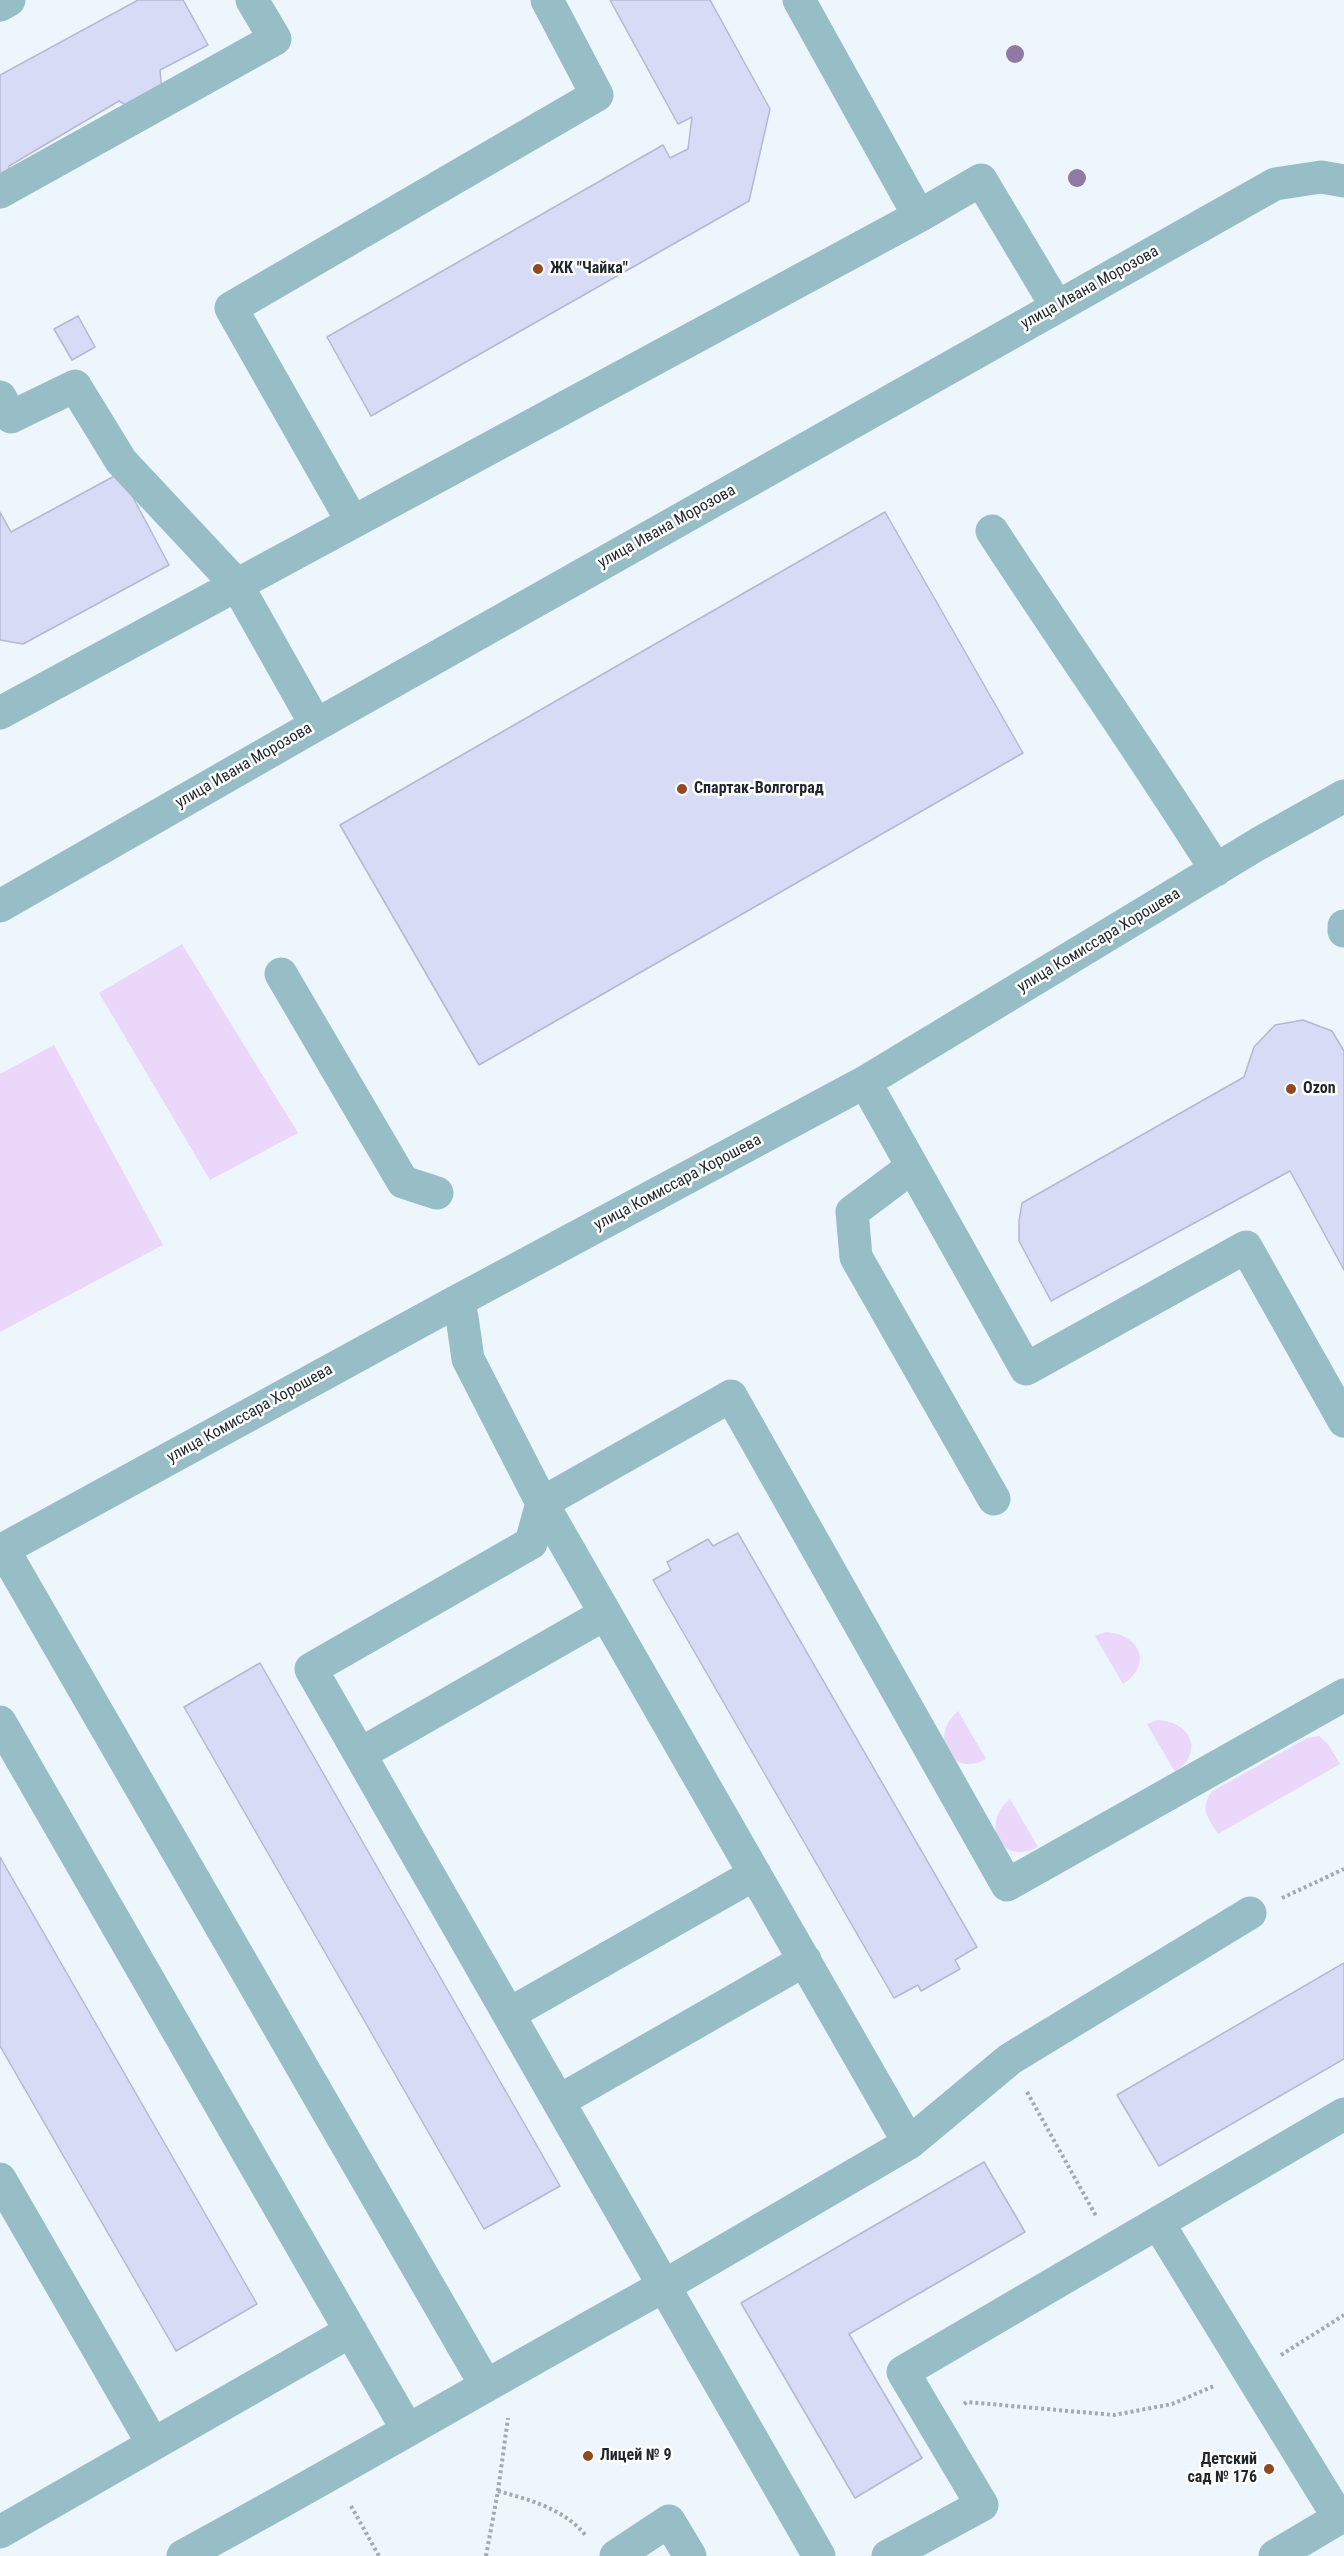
<!DOCTYPE html>
<meta charset="utf-8">
<style>
body{margin:0}
canvas{display:block;background:#edf5fd}
</style>
<canvas width="1344" height="2556"></canvas>
<script>
const c = document.querySelector('canvas').getContext('2d');
c.lineJoin = 'round';
function fillPath(path, color) { c.fillStyle = color; c.fill(path, 'evenodd'); }
function trace(path, color, width, dash) { c.strokeStyle = color; c.lineWidth = width; c.lineCap = dash ? 'butt' : 'round'; c.setLineDash(dash || []); c.stroke(path); }
function drawText(font, color, halo, rows, align = 'center') {
  c.font = font + ' "Roboto Condensed",sans-serif'; c.lineWidth = 5; c.setLineDash([]); c.textBaseline = 'middle'; c.strokeStyle = halo; c.fillStyle = color; for (const [text, x, y, turn = 0] of rows) {
    c.save(); c.translate(x, y); c.rotate((+turn || 0) * Math.PI / 180); c.textAlign = isNaN(turn) ? turn : align; if (halo) c.strokeText(text, 0, 0); c.fillText(text, 0, 0); c.restore();
  }
}
const green = new Path2D(`
 M 182,944 L 298,1133 L 210,1180 L 99,993 Z
 M 54,1045 L 163,1245 L 0,1332 L 0,1074 Z
 M 1106,1632 C 1139,1634 1154,1664 1123,1684 L 1095,1636 Z
 M 958,1711 L 986,1759 C 951,1779 928,1736 958,1711 Z
 M 1158,1720 C 1191,1722 1205,1752 1175,1772 L 1147,1724 Z
 M 1319,1736 L 1328,1744 L 1340,1764 L 1218,1834 C 1208,1817 1200,1811 1211,1792 L 1307,1738 Z
 M 1010,1799 L 1038,1847 C 1002,1867 979,1824 1010,1799 Z`);
const building = new Path2D(`
 M 138,0 L 183,0 L 208,45 L 160,70 L 162,93 L 133,109 L 119,101 L 9,166 L 10,182 L 0,188 L 0,75 Z
 M 610,0 L 710,0 L 770,109 L 749,201 L 371,416 L 327,337 L 663,145 L 670,158 L 688,149 L 692,117 L 678,124 Z
 M 78,316 L 95,347 L 72,360 L 54,329 Z
 M 120,473 L 169,565 L 23,644 L 0,640 L 0,512 L 11,532 Z
 M 885,512 L 1023,753 L 479,1065 L 340,825 Z
 M 1303,1020 L 1332,1031 L 1344,1051 L 1344,1270 L 1290,1171 L 1051,1301 L 1019,1241 L 1019,1221 L 1022,1203 L 1244,1077 L 1254,1047 L 1275,1025 Z
 M 738,1533 L 977,1947 L 955,1960 L 960,1969 L 921,1991 L 918,1985 L 894,1998 L 653,1580 L 671,1570 L 667,1562 L 708,1539 L 713,1546 Z
 M 260,1663 L 560,2186 L 484,2229 L 184,1707 Z
 M 0,1857 L 257,2304 L 176,2351 L 0,2046 Z
 M 1344,1963 L 1344,2059 L 1159,2166 L 1117,2095 Z
 M 984,2162 L 1025,2232 L 849,2334 L 922,2458 L 855,2498 L 741,2303 Z`);
const path = new Path2D(`
 M 1282,1898 L 1344,1869
 M 1027,2092 L 1096,2216
 M 1281,2355 L 1344,2315
 M 964,2404 L 967,2402 L 1114,2415 L 1172,2404 L 1214,2386
 M 498,2491 C 530,2500 565,2509 586,2536
 M 351,2506 L 379,2556
 M 486,2556 L 498,2491 L 508,2418`);
const minor = new Path2D(`
 M 799,0 L 919,216 L 981,180 L 1057,307
 M 0,5 L 9,0
 M 0,192 L 275,39 L 252,0
 M 0,397 L 11,417 L 75,386 L 121,461 L 237,585 L 316,725
 M 352,521 L 231,308 L 597,95 L 547,0
 M 992,531 C 1066,645 1144,755 1216,870
 M 0,713 L 919,216
 M 0,906 L 316,725 L 1275,184 L 1321,177 L 1344,181
 M 1344,926 L 1344,931
 M 281,974 L 403,1182 L 437,1193
 M 865,1082 L 1026,1369 L 1246,1247 L 1344,1421
 M 912,1167 L 852,1212 L 856,1257 L 994,1499
 M 450,1305 L 462,1317 L 468,1359 L 542,1503 L 731,1396 L 1007,1885 L 1344,1695
 M 542,1503 L 531,1543 L 311,1669 L 664,2286 L 909,2143 L 1010,2059 L 1250,1913
 M 542,1503 L 909,2143
 M 3,1549 L 485,2384
 M 0,1551 L 450,1305 L 865,1082 L 1258,844 L 1344,796
 M 0,1722 L 407,2429
 M 360,1754 L 605,1614
 M 509,2014 L 755,1874
 M 559,2101 L 805,1960
 M 0,2179 L 153,2444
 M 1158,2223 L 1339,2518 L 1275,2556
 M 0,2532 L 351,2331
 M 183,2556 C 345,2468 502,2375 664,2286 L 819,2556
 M 616,2556 L 669,2521 L 690,2556
 M 888,2556 L 982,2505 L 903,2372 L 1344,2114`);
const trees = [
 [1015,54],
 [1077,178]
];
const markers = [
 [538,269,6,"#8f4a1f"],
 [682,789,6,"#8f4a1f"],
 [1291,1089,6,"#8f4a1f"],
 [588,2456,6,"#8f4a1f"],
 [1269,2469,6,"#8f4a1f"]
];
const poiNames = [
 ["ЖК \"Чайка\"",550,269],
 ["Спартак-Волгоград",694,789],
 ["Ozon",1303,1089],
 ["Лицей № 9",600,2456],
 ["Детский",1257,2460,"right"],
 ["сад № 176",1257,2478,"right"]
];
const streetNames = [
 ["улица Ивана Морозова",1090,288,-29],
 ["улица Ивана Морозова",667,527,-29],
 ["улица Ивана Морозова",244,766,-30],
 ["улица Комиссара Хорошева",1099,941,-31],
 ["улица Комиссара Хорошева",678,1183,-28],
 ["улица Комиссара Хорошева",250,1414,-29]
];
fillPath(green, '#ebd7f9');
fillPath(building, '#d7dbf6');
trace(building, '#b5b9cf', 1.5);
trace(path, '#a2aab2', 4, [3, 3]);
trace(minor, '#97bdc6', 33);
c.fillStyle = '#9079a4';
for (const [x, y] of trees) { c.beginPath(); c.arc(x, y, 9, 0, 2 * Math.PI); c.fill(); }
for (const [x, y, r, color] of markers) { const dot = new Path2D(); dot.arc(x, y, r, 0, 2 * Math.PI); c.fillStyle = color; c.fill(dot); trace(dot, '#fff', 2); }
drawText('bold 16px', '#1f272d', '#fff', poiNames, 'left');
drawText('16px', '#1f272d', '#fff', streetNames);
</script>
